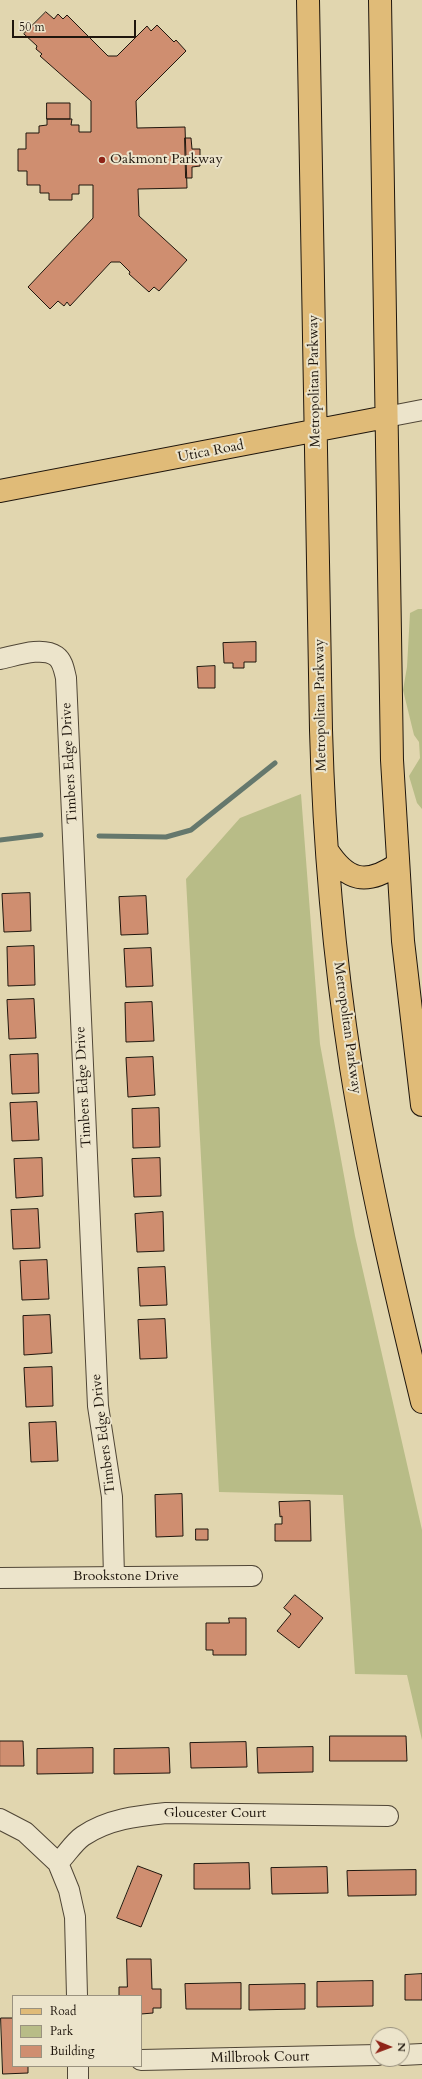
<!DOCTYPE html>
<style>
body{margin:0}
#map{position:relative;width:422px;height:2079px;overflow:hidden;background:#e1d6af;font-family:Cardo,serif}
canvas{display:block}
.legend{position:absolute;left:12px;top:1995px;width:130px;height:72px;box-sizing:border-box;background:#ece4cb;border:1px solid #9a927f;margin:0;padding:5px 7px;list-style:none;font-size:12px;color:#1f160d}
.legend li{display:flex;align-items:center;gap:8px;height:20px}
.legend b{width:20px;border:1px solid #9a927f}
.north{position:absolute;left:370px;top:2027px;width:40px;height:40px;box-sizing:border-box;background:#ece4cb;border:1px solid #9a927f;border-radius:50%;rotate:91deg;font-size:11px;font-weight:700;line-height:16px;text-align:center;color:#1f160d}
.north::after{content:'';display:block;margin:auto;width:14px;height:18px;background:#8f2418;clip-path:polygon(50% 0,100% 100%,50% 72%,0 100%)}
.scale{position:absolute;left:12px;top:20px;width:124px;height:18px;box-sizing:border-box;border:2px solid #1f160d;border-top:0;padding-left:5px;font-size:12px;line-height:14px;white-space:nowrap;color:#1f160d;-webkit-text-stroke:3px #ece4cb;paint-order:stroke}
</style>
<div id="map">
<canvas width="422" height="2079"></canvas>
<ul class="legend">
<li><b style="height:5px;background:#e0bb78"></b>Road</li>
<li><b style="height:11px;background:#b8bc87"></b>Park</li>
<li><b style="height:11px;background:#cf8e70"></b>Building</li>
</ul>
<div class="north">N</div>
<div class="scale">50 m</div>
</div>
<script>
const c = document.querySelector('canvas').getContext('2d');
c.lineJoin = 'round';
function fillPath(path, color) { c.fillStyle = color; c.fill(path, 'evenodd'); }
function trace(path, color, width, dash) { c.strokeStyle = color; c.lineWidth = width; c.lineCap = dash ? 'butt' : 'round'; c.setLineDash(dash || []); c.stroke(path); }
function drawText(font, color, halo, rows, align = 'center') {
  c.font = font + ' Cardo,serif'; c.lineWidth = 4; c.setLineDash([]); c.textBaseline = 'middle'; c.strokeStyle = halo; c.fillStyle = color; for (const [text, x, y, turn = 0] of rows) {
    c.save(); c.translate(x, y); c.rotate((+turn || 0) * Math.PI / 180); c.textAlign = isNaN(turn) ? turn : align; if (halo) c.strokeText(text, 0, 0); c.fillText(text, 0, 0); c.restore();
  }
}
const green = new Path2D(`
 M 418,609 L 422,609 L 422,809 L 417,803 L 409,776 L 420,758 L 419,742 L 414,735 L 403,690 L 407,667 L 410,613 Z
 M 301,794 L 320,1044 L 355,1236 L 422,1530 L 422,1740 L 407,1675 L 355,1674 L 343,1495 L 219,1492 L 186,879 L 240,818 Z`);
const stream = new Path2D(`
 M 99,836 L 166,837 L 191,830 L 275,763
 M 0,840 L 41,835`);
const building = new Path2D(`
 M 46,12 L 54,19 L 58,14 L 63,19 L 67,15 L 108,56 L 117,56 L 147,26 L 151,31 L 157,25 L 174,42 L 176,40 L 186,51 L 136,101 L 137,128 L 185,127 L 187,188 L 138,189 L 139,216 L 187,260 L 159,291 L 154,287 L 149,292 L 129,274 L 130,272 L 120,262 L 111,262 L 70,306 L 67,302 L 64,306 L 58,301 L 50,309 L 28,287 L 93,218 L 93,185 L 79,185 L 79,194 L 72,194 L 72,200 L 49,200 L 49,193 L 40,193 L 40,185 L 27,185 L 27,171 L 18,171 L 18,149 L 26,149 L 26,133 L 39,133 L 39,126 L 47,125 L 47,119 L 72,119 L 71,125 L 79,125 L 79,132 L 91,132 L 91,101 L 40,56 L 42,54 L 36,49 L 37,46 L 24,34 Z
 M 47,103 L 70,103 L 70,119 L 47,119 Z
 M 185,138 L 191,138 L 192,149 L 200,149 L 200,166 L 192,167 L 192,178 L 186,178 Z
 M 256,642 L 256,662 L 244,662 L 244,668 L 233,668 L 233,663 L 224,663 L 223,643 Z
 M 215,666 L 215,688 L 198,688 L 197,667 Z
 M 30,893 L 31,931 L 4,932 L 2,894 Z
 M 146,896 L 148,934 L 121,935 L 119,897 Z
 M 34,946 L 35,985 L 8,986 L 7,947 Z
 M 151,948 L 153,986 L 126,987 L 124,949 Z
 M 34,999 L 36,1038 L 9,1039 L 7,1000 Z
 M 152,1002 L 154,1041 L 126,1042 L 125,1003 Z
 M 38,1054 L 39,1093 L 12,1094 L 10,1055 Z
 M 153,1057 L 155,1095 L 128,1097 L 126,1058 Z
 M 37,1102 L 39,1140 L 12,1141 L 10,1103 Z
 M 159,1108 L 160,1147 L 133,1148 L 132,1109 Z
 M 42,1158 L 43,1196 L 16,1198 L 14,1159 Z
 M 160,1158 L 161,1196 L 134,1197 L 132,1159 Z
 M 38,1209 L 40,1248 L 13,1249 L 11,1210 Z
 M 163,1212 L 164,1251 L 137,1252 L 135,1214 Z
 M 47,1260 L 49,1299 L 22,1300 L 20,1261 Z
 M 165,1267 L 167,1305 L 140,1306 L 138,1268 Z
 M 50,1315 L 52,1353 L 24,1355 L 23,1316 Z
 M 165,1319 L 167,1358 L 140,1359 L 138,1320 Z
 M 52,1367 L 53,1406 L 26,1407 L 24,1368 Z
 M 56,1422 L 58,1461 L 31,1462 L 29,1423 Z
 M 182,1494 L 183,1536 L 156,1537 L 155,1495 Z
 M 310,1501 L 311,1541 L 275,1541 L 275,1524 L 282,1524 L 282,1516 L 280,1517 L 279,1502 Z
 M 196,1529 L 208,1529 L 208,1540 L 196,1540 Z
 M 295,1595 L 323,1618 L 299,1648 L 277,1631 L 291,1614 L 284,1608 Z
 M 229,1618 L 246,1618 L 246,1655 L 213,1655 L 213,1650 L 206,1650 L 206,1623 L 229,1623 Z
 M 330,1736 L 406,1736 L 407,1761 L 330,1761 Z
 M 0,1741 L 23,1741 L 24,1766 L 0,1766 Z
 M 246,1742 L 247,1767 L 191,1768 L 190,1743 Z
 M 313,1747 L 313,1772 L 258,1773 L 257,1748 Z
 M 93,1748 L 93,1773 L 37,1774 L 37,1749 Z
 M 169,1748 L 170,1773 L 114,1774 L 114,1749 Z
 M 249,1863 L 250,1889 L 194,1889 L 194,1864 Z
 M 138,1866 L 162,1875 L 141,1927 L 117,1918 Z
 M 327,1867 L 328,1893 L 272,1894 L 271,1868 Z
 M 416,1870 L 416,1895 L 348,1896 L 347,1871 Z
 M 127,1959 L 151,1959 L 152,1989 L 161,1989 L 161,2008 L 153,2008 L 153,2013 L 141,2014 L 141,1996 L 119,1996 L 119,1987 L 127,1987 Z
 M 422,1974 L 422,2000 L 405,2000 L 405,1975 Z
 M 373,1981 L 373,2006 L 317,2007 L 317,1982 Z
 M 241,1983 L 241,2009 L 186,2009 L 185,1984 Z
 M 305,1984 L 305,2009 L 249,2010 L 249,1985 Z
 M 1,2018 L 13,2018 L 13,2066 L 28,2066 L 28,2073 L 3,2074 Z`);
const minor = new Path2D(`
 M 386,417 L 422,410
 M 0,659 C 15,656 42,646 56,656 C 63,661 64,670 66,678 L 98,1406 L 112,1497 L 114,1577
 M 0,1578 L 252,1576
 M 0,1819 L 25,1832 L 58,1863 L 69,1890 L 75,1917 L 77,1996
 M 58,1863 C 66,1855 74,1842 83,1836 C 108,1819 137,1816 166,1813 L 388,1816
 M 402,2055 L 422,2054
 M 141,2060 L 378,2055
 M 78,2066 L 78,2079`);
const major = new Path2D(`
 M 308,0 L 321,730 C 324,843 334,956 351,1067 C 369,1180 395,1291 422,1402
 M 380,0 L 392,760 L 403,941 L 422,1105
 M 0,491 L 386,417
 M 327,850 C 347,881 366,886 398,864`);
const markers = [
 [102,160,4,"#8f2418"]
];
const poiNames = [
 ["Oakmont Parkway",110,160]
];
const streetNames = [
 ["Metropolitan Parkway",315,381,-91],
 ["Utica Road",211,452,-11],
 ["Metropolitan Parkway",321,705,-91],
 ["Timbers Edge Drive",70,763,-93],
 ["Metropolitan Parkway",347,1028,82],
 ["Timbers Edge Drive",84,1087,-93],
 ["Timbers Edge Drive",104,1434,-97],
 ["Brookstone Drive",126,1577],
 ["Gloucester Court",215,1814],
 ["Millbrook Court",260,2058,-1]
];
fillPath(green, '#b8bc87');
trace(stream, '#65786d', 5);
fillPath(building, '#cf8e70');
trace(building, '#1f160d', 1);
trace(minor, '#504636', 22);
trace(major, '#1f160d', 24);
trace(minor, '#ece4cb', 20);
trace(major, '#e0bb78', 22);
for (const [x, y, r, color] of markers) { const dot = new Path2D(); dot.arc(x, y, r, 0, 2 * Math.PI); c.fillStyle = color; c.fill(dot); trace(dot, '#ece4cb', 1.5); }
drawText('14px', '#1f160d', '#ece4cb', poiNames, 'left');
drawText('14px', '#1f160d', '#ece4cb', streetNames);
</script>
